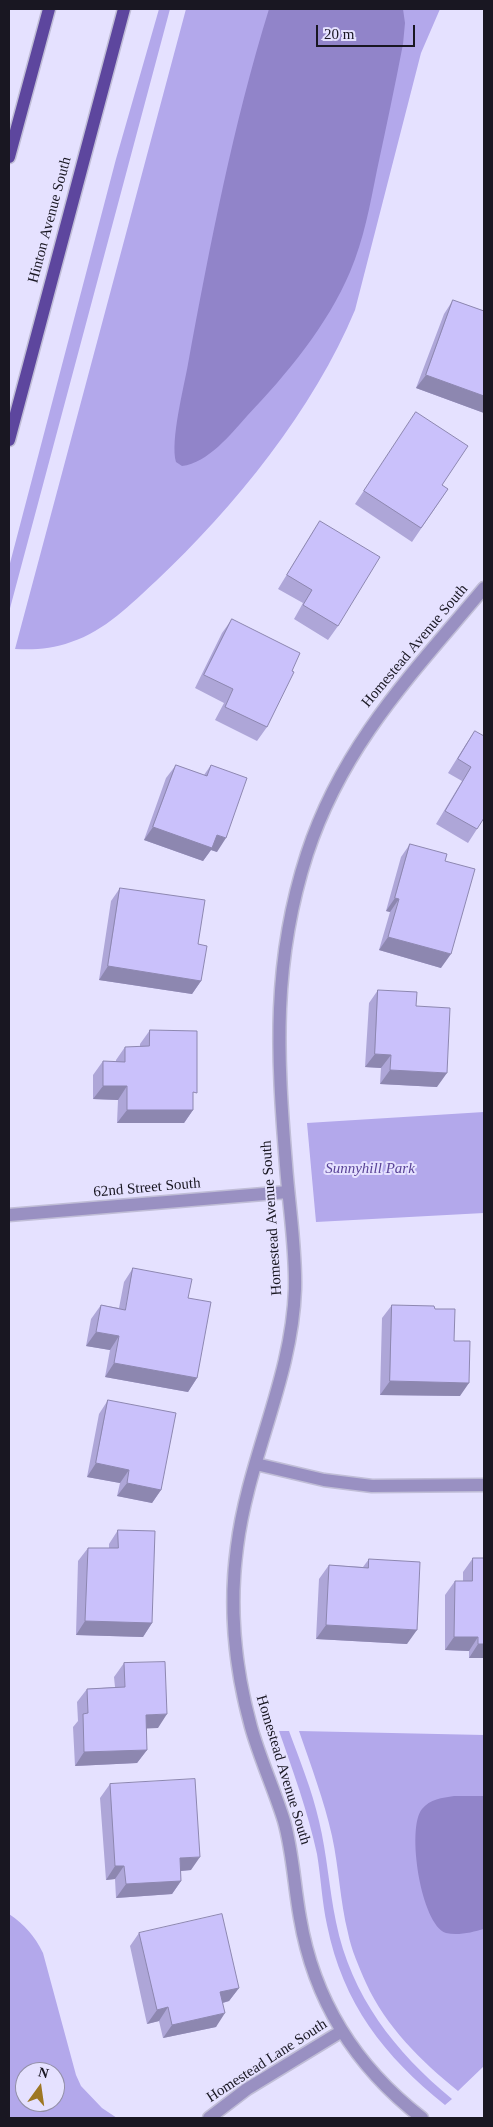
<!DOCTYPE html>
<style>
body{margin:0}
#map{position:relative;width:493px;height:2127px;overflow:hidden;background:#e5e1ff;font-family:Georgia,serif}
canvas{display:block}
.frame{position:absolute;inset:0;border:10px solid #191722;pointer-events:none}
.north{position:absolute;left:15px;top:2062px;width:50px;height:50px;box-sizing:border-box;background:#e5e1ff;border:1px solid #9390a7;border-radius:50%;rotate:14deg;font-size:14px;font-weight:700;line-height:20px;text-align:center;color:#191722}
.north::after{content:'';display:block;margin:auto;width:18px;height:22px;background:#9e7724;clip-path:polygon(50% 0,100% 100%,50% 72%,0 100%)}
.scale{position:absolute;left:316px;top:25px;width:99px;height:22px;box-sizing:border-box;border:2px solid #191722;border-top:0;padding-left:6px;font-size:15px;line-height:18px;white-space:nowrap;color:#191722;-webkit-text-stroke:4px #e5e1ff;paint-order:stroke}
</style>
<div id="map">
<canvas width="493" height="2127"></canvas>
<div class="frame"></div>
<div class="north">N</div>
<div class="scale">20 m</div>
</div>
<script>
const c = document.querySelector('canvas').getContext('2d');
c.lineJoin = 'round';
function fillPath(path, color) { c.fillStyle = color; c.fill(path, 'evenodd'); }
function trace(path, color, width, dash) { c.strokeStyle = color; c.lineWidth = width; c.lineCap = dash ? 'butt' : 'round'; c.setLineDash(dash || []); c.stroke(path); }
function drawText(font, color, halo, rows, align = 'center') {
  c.font = font + ' Georgia,serif'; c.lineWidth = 4; c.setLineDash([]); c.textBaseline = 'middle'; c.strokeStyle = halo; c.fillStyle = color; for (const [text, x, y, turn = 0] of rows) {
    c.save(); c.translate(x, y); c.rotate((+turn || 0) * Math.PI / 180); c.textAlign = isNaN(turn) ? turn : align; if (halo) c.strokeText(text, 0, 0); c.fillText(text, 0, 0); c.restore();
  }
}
const green = new Path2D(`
 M 159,9 L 170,9 L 9,612 L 9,567 L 116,159 Z
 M 186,9 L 440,9 L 421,53 L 355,310 C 314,409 234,508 156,581 C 131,604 105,631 71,642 C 52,649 34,650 15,649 Z
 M 484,1112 L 484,1213 L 316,1222 L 307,1123 Z
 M 279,1731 L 289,1731 C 300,1761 312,1790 319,1821 C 327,1854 329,1888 336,1922 C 351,1996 395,2052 452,2099 L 445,2105 C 384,2056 343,2004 327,1925 C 322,1902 321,1878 317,1854 C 308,1812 293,1771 279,1731 Z
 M 299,1731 L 484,1735 L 484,2066 L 458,2091 C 421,2061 386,2027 366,1983 C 359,1967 351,1949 348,1933 C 340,1901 339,1868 332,1836 C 324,1800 311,1766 299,1731 Z
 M 9,1914 C 25,1925 34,1935 43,1953 L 76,2075 L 81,2086 L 102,2108 L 117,2118 L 9,2118 ZM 25,2072 L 55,2072 L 55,2102 L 25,2102 Z`);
const water = new Path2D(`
 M 269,9 L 403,9 L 405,23 L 403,44 C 395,86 386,128 377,170 C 370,205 364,239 350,272 C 327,326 287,374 247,416 C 231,434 208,463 182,466 L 176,462 C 170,441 184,387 188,364 C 210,245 233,125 269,9 Z
 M 454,1796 L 484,1796 L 484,1929 C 473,1932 458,1936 446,1933 C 421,1925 406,1828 422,1809 C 430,1799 442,1798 454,1796 Z`);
const minor = new Path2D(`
 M 9,1215 L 288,1192
 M 256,1464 L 324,1480 L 372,1486 L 484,1485
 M 209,2118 L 247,2089 L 342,2031
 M 422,2118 C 356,2067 314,2001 300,1918 C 294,1885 293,1853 284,1821 C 274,1789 260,1759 251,1727 C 235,1669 229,1606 237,1547 C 248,1458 292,1379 295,1289 C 296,1248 289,1207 286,1165 C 277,1055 272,962 307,854 C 343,744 412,674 484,588`);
const major = new Path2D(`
 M 9,157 L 49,9
 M 9,440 L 124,9`);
const wall = new Path2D(`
 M 453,300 L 484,311 L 484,413 L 416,388 L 444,314 Z
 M 416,412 L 442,485 L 448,489 L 412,542 L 355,504 Z
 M 320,521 L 338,626 L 328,640 L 294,619 L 303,603 L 278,589 L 311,535 Z
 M 232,619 L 292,671 L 267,727 L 257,741 L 215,720 L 224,703 L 195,688 L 222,633 Z
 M 475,731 L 477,829 L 468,843 L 436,824 L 462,781 L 448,773 L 466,744 Z
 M 176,765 L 204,775 L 211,765 L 217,852 L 211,850 L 203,861 L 144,840 L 166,778 Z
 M 410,844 L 445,861 L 441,968 L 379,950 L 390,912 L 386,911 L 401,857 Z
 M 120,888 L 198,944 L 201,981 L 192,994 L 99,980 L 111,901 Z
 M 378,990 L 416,1006 L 437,1087 L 380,1084 L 381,1068 L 365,1067 L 369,1003 Z
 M 150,1030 L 193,1098 L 193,1110 L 184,1123 L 117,1123 L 118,1100 L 93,1099 L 93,1075 L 103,1061 L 116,1062 L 116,1060 L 125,1047 L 140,1047 L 140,1044 Z
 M 133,1268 L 188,1298 L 197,1378 L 188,1392 L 105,1377 L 110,1350 L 86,1346 L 91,1319 L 101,1305 L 119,1308 L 124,1282 Z
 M 392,1305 L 435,1309 L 460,1396 L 380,1395 L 382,1318 Z
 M 108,1400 L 161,1490 L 152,1503 L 117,1496 L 120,1483 L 87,1477 L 99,1414 Z
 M 118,1530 L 152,1623 L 143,1637 L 76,1635 L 78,1561 L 88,1548 L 109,1548 L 109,1544 Z
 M 473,1558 L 484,1658 L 469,1658 L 469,1651 L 445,1650 L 445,1595 L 455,1581 L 463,1581 L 463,1572 Z
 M 369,1559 L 407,1644 L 316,1639 L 319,1579 L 329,1565 L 363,1567 Z
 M 124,1663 L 158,1728 L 146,1728 L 147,1750 L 137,1763 L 75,1766 L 73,1727 L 78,1721 L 77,1702 L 87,1689 L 115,1687 L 114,1677 Z
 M 110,1784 L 191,1870 L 180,1871 L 181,1881 L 172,1894 L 116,1898 L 115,1879 L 106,1880 L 100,1798 Z
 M 139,1933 L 239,1988 L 229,2001 L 223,2003 L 216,2027 L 163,2038 L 159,2021 L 147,2024 L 130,1946 Z`);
const shadedWall = new Path2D(`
 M 426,375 L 484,396 L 484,413 L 416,388 Z
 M 153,827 L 217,835 L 226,838 L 217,852 L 211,850 L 203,861 L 144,840 Z
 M 395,898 L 399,899 L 390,912 L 386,911 Z
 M 388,937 L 451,954 L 441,968 L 379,950 Z
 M 108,966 L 201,981 L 192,994 L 99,980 Z
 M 375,1054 L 391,1055 L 381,1068 L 365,1067 Z
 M 390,1070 L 447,1073 L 437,1087 L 380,1084 Z
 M 103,1086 L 127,1086 L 118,1100 L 93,1099 Z
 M 127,1110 L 193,1110 L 184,1123 L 117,1123 Z
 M 96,1332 L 119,1336 L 110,1350 L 86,1346 Z
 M 114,1363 L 197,1378 L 188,1392 L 105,1377 Z
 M 390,1381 L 469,1383 L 460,1396 L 380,1395 Z
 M 96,1463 L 129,1470 L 120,1483 L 87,1477 Z
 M 127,1483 L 161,1490 L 152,1503 L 117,1496 Z
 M 85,1621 L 152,1623 L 143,1637 L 76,1635 Z
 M 326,1625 L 417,1630 L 407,1644 L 316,1639 Z
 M 454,1637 L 478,1637 L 469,1651 L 445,1650 Z
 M 478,1644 L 484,1644 L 484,1658 L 469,1658 Z
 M 167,1714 L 158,1728 L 136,1729 L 146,1715 Z
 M 147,1750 L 137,1763 L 75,1766 L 84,1752 Z
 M 200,1857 L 191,1870 L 170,1872 L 180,1858 Z
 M 115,1866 L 124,1866 L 115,1879 L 106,1880 Z
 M 181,1881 L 172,1894 L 116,1898 L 126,1884 Z
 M 239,1988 L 229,2001 L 211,2006 L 220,1992 Z
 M 168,2007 L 159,2021 L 147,2024 L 157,2010 Z
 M 225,2013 L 216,2027 L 163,2038 L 172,2025 Z`);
const building = new Path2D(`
 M 453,300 L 484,311 L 484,396 L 426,375 Z
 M 416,412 L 468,446 L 442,485 L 448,489 L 421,528 L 364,491 Z
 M 320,521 L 380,557 L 338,626 L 303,605 L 312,590 L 287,575 Z
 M 232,619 L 300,653 L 292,671 L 294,672 L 267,727 L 225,707 L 233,689 L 204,675 Z
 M 475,731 L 484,736 L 484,818 L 477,829 L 445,811 L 471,767 L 458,759 Z
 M 176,765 L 207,776 L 211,765 L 247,778 L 226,838 L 217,835 L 212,848 L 153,827 Z
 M 410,844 L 447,854 L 445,861 L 475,869 L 451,954 L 388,937 L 399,899 L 395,898 Z
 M 120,888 L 205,900 L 198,944 L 207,946 L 201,981 L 108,966 Z
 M 378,990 L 417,992 L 416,1006 L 450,1008 L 447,1073 L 390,1070 L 391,1055 L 375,1054 Z
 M 150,1030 L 197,1031 L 197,1093 L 193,1092 L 193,1110 L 127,1110 L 127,1086 L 103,1086 L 103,1061 L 125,1062 L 125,1047 L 149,1046 Z
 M 133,1268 L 192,1279 L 188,1298 L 211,1302 L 197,1378 L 114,1363 L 119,1336 L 96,1332 L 101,1305 L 125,1310 Z
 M 392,1305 L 434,1306 L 435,1309 L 455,1309 L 454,1341 L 470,1341 L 469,1383 L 390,1381 Z
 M 108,1400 L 176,1413 L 161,1490 L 127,1483 L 129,1470 L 96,1463 Z
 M 118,1530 L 155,1531 L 152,1623 L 85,1621 L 88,1548 L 118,1548 Z
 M 473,1558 L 484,1558 L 484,1644 L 478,1644 L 478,1637 L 454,1637 L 455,1581 L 472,1581 Z
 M 369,1559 L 420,1562 L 417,1630 L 326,1625 L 329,1565 L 368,1568 Z
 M 165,1662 L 167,1714 L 146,1715 L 147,1750 L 84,1752 L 83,1714 L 88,1713 L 87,1689 L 125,1687 L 124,1663 Z
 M 195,1779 L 200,1857 L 180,1858 L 181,1881 L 126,1884 L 124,1866 L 115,1866 L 110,1784 Z
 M 222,1914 L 239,1988 L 220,1992 L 225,2013 L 172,2025 L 168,2007 L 157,2010 L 139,1933 Z`);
const streetNames = [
 ["Hinton Avenue South",50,220,-75],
 ["Homestead Avenue South",415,646,-50],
 ["62nd Street South",147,1188,-5],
 ["Homestead Avenue South",272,1218,-94],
 ["Homestead Avenue South",283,1770,73],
 ["Homestead Lane South",267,2061,-33]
];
const parkNames = [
 ["Sunnyhill Park",370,1169]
];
fillPath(green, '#b3a8eb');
fillPath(water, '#9184c9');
trace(minor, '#c0bdd7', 15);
trace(major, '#c0bdd7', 15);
trace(minor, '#9990c2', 12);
trace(major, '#5d469e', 12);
fillPath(wall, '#aea6d8');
fillPath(shadedWall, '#8d87b0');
fillPath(building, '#cac1fb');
trace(building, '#8d87b0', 1);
drawText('15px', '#191722', '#e5e1ff', streetNames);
drawText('italic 15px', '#594397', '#e5e1ff', parkNames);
</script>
